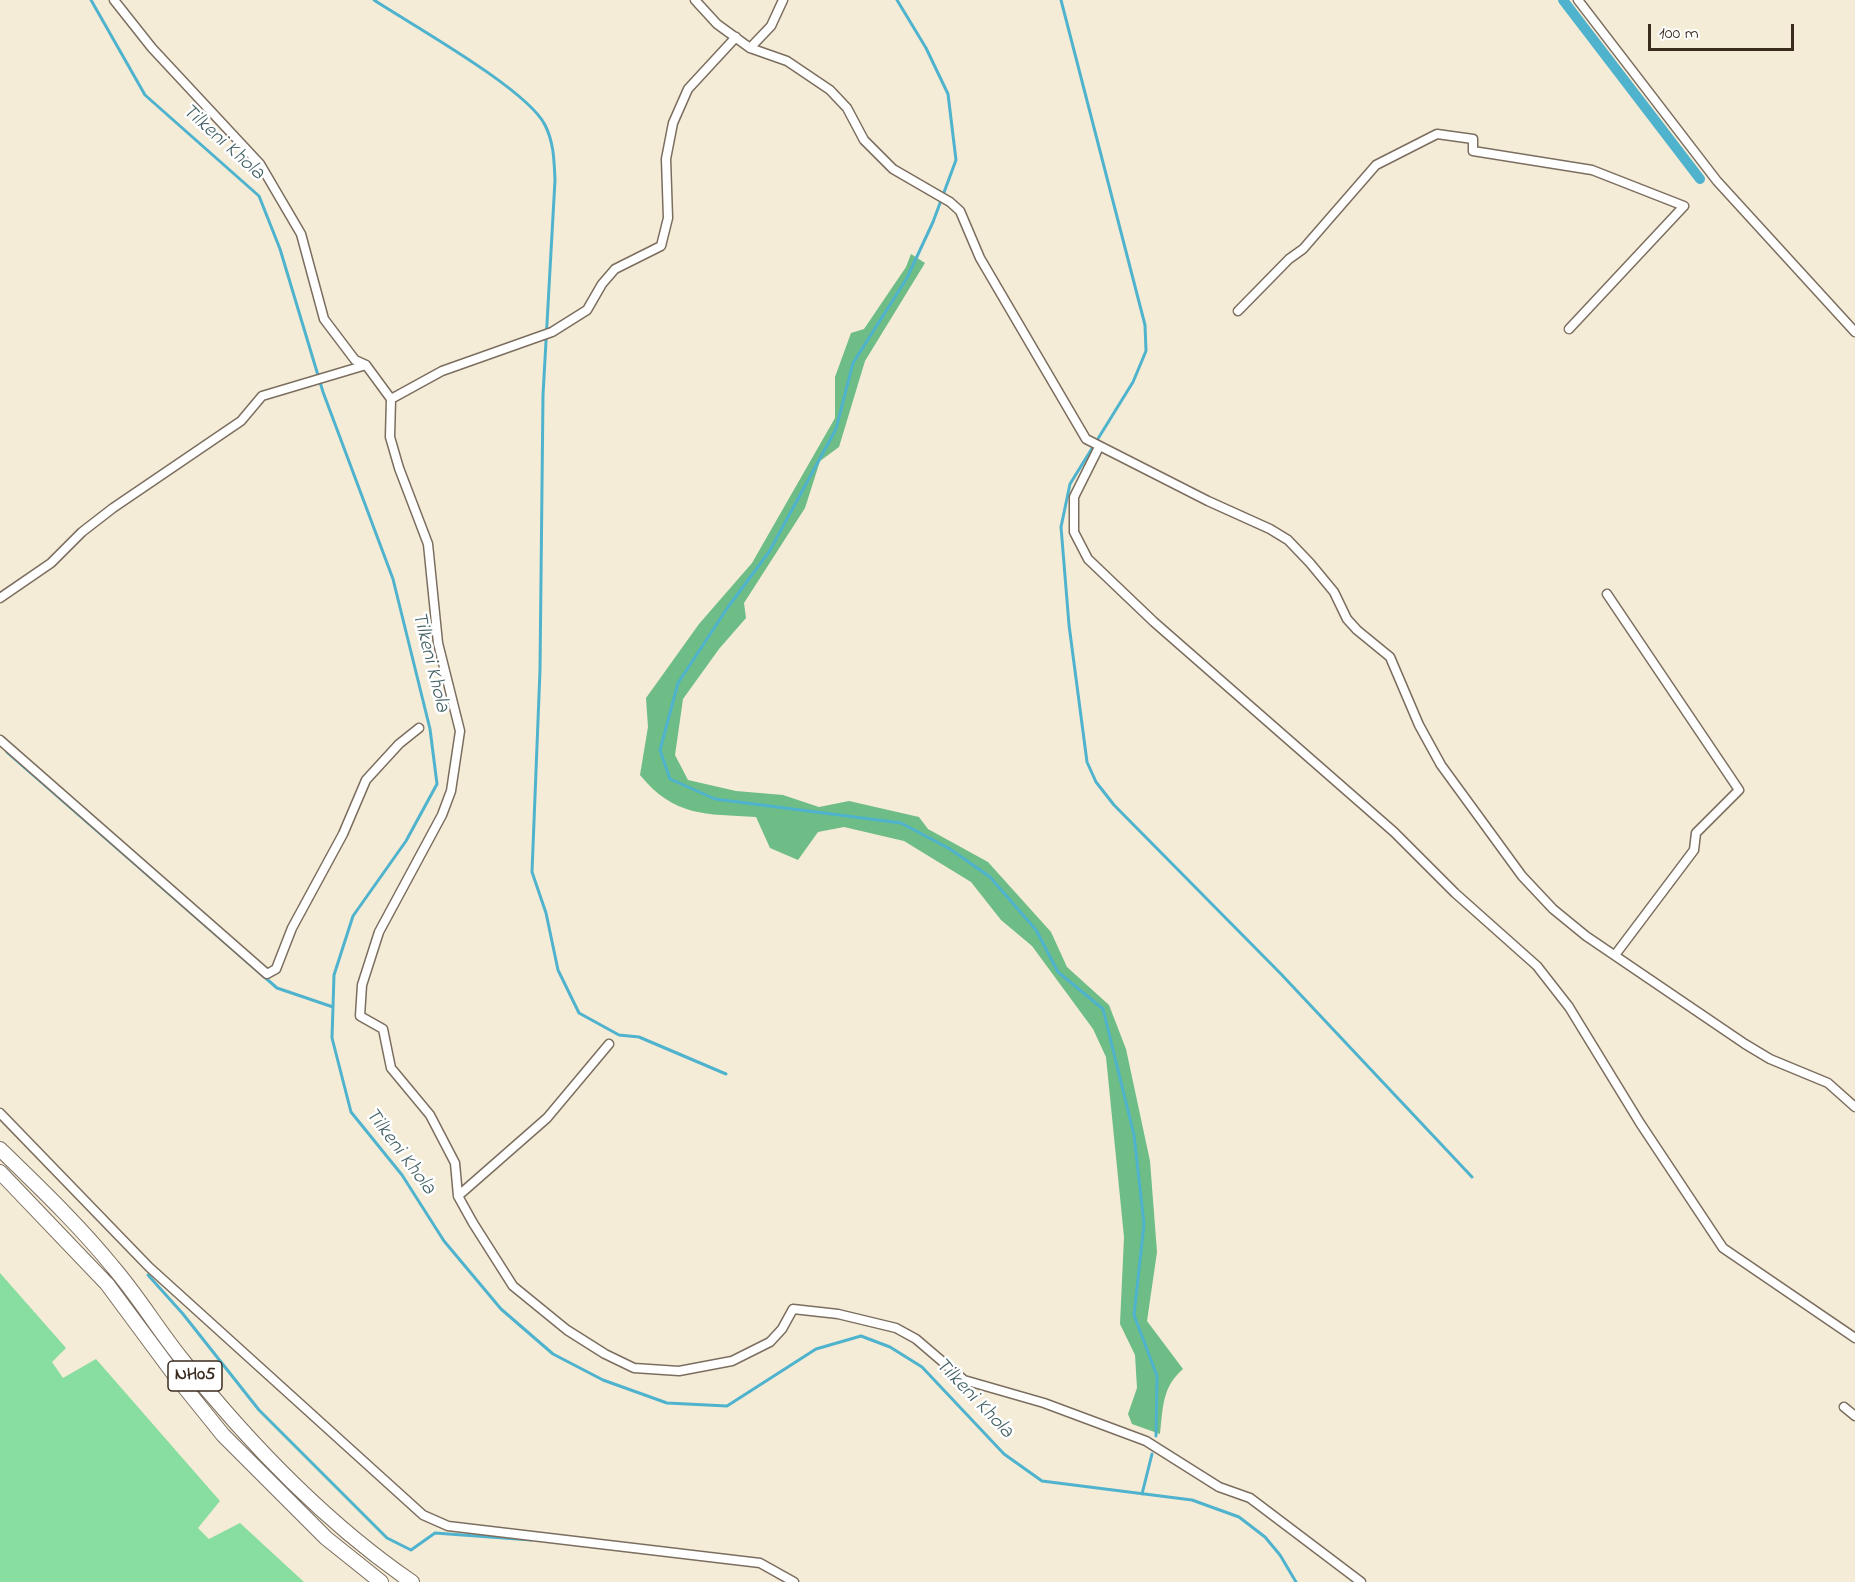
<!DOCTYPE html>
<style>
body{margin:0}
#map{position:relative;width:1855px;height:1582px;overflow:hidden;background:#f4ecd7;font-family:"Indie Flower",sans-serif}
canvas{display:block}
.scale{position:absolute;left:1648px;top:24px;width:146px;height:27px;box-sizing:border-box;border:3px solid #3b2a1e;border-top:0;padding-left:8px;font-size:18px;line-height:21px;white-space:nowrap;color:#3b2a1e;-webkit-text-stroke:4px #fff;paint-order:stroke}
</style>
<div id="map">
<canvas width="1855" height="1582"></canvas>
<div class="scale">100 m</div>
</div>
<script>
const c = document.querySelector('canvas').getContext('2d');
c.lineJoin = 'round';
function fillPath(path, color) { c.fillStyle = color; c.fill(path, 'evenodd'); }
function trace(path, color, width, dash) { c.strokeStyle = color; c.lineWidth = width; c.lineCap = dash ? 'butt' : 'round'; c.setLineDash(dash || []); c.stroke(path); }
function drawText(font, color, halo, rows, align = 'center') {
  c.font = font + ' "Indie Flower",sans-serif'; c.lineWidth = 5; c.setLineDash([]); c.textBaseline = 'middle'; c.strokeStyle = halo; c.fillStyle = color; for (const [text, x, y, turn = 0] of rows) {
    c.save(); c.translate(x, y); c.rotate((+turn || 0) * Math.PI / 180); c.textAlign = isNaN(turn) ? turn : align; if (halo) c.strokeText(text, 0, 0); c.fillText(text, 0, 0); c.restore();
  }
}
const green = new Path2D(`
 M 0,1273 L 66,1348 L 52,1362 L 63,1378 L 96,1359 L 220,1501 L 198,1528 L 209,1539 L 240,1523 L 304,1582 L 0,1582 Z`);
const forest = new Path2D(`
 M 911,254 L 925,263 L 865,361 L 839,447 L 820,461 L 805,508 L 744,603 L 746,618 L 719,649 L 683,699 L 675,755 L 688,780 L 736,791 L 783,795 L 819,807 L 849,801 L 919,817 L 928,829 L 988,862 L 1051,932 L 1067,967 L 1109,1005 L 1126,1049 L 1150,1161 L 1157,1252 L 1147,1321 L 1183,1369 C 1162,1387 1163,1408 1160,1434 L 1132,1424 L 1128,1414 L 1137,1388 L 1135,1355 L 1120,1324 L 1124,1237 L 1106,1057 L 1093,1029 L 1032,946 L 1001,920 L 971,882 L 904,841 L 844,827 L 818,832 L 798,860 L 770,848 L 756,817 C 706,814 674,817 640,775 L 648,727 L 646,698 L 699,624 L 752,563 L 835,418 L 835,377 L 851,333 L 864,329 L 906,267 Z`);
const stream = new Path2D(`
 M 91,0 L 145,95 L 259,196 L 280,249 L 323,392 L 393,579 L 430,729 L 437,784 L 406,841 L 353,916 L 334,975 L 332,1038 L 351,1112 L 402,1175 L 444,1241 L 501,1309 L 553,1354 L 603,1380 L 667,1403 L 727,1406 L 816,1349 L 861,1336 L 890,1347 L 922,1367 L 1004,1454 L 1042,1481 L 1192,1500 L 1239,1517 L 1265,1537 L 1280,1555 L 1296,1582
 M 374,0 C 412,25 527,89 545,125 C 554,143 554,160 555,180 L 543,395 L 540,670 L 532,872 L 546,913 L 558,970 L 579,1013 L 619,1035 L 639,1037 L 726,1074
 M 897,0 L 926,48 L 948,94 L 956,160 L 933,222 L 907,278 L 853,363 L 836,429 L 769,552 L 728,607 L 678,683 L 660,750 L 670,779 L 715,799 L 901,823 L 950,849 L 990,877 L 1036,930 L 1058,972 L 1103,1009 L 1134,1135 L 1144,1224 L 1134,1315 L 1157,1376 L 1156,1436
 M 1061,0 L 1145,325 L 1146,351 L 1133,382 L 1070,484 L 1061,527 L 1069,625 L 1087,762 L 1096,782 L 1114,805 L 1281,974 L 1472,1177
 M 7,752 L 277,988 L 333,1007
 M 148,1275 L 183,1314 L 259,1410 L 387,1538 L 411,1550 L 435,1533 L 531,1540
 M 1142,1494 L 1152,1454`);
const canal = new Path2D(`
 M 1563,0 L 1700,179`);
const minor = new Path2D(`
 M 114,0 L 152,48 L 260,164 L 301,234 L 324,319 L 355,360 L 366,365 L 391,399 L 442,371 L 552,332 L 587,310 L 602,284 L 615,269 L 661,246 L 668,218 L 666,159 L 673,123 L 688,89 L 736,37
 M 695,0 L 717,24 L 750,48 L 787,61 L 830,90 L 847,108 L 864,140 L 893,169 L 950,202 L 960,211 L 980,258 L 1086,439 L 1208,501 L 1270,529 L 1288,540 L 1310,563 L 1334,592 L 1347,619 L 1357,630 L 1390,657 L 1419,725 L 1441,765 L 1522,876 L 1553,909 L 1586,936 L 1745,1044 L 1770,1059 L 1828,1083 L 1855,1107
 M 1578,0 L 1717,181 L 1855,332
 M 750,48 L 771,26 L 783,0
 M 1238,311 L 1289,259 L 1303,249 L 1376,165 L 1437,134 L 1473,139 L 1473,151 L 1592,170 L 1684,206 L 1569,329
 M 391,399 L 390,437 L 399,468 L 428,544 L 438,643 L 460,731 L 451,791 L 442,815 L 379,932 L 362,985 L 360,1016 L 383,1029 L 391,1068 L 430,1115 L 455,1163 L 458,1196 L 473,1223 L 513,1286 L 567,1330 L 605,1354 L 634,1368 L 679,1371 L 732,1361 L 770,1342 L 782,1329 L 793,1309 L 838,1314 L 896,1328 L 916,1339 L 964,1380 L 1044,1403 L 1146,1441 L 1219,1487 L 1250,1498 L 1361,1582
 M 1099,447 L 1074,497 L 1074,532 L 1088,559 L 1154,622 L 1394,832 L 1455,893 L 1537,966 L 1569,1007 L 1640,1123 L 1723,1248 L 1855,1338
 M 1607,594 L 1739,790 L 1696,833 L 1694,850 L 1615,955
 M 0,598 L 51,563 L 82,532 L 113,508 L 241,421 L 262,396 L 366,365
 M 0,740 L 267,974 L 276,969 L 292,928 L 343,834 L 366,780 L 399,744 L 419,728
 M 0,1113 L 149,1267 L 423,1515 L 448,1526 L 760,1563 L 794,1582
 M 458,1196 L 547,1118 L 609,1044
 M 1844,1407 L 1855,1416`);
const primary = new Path2D(`
 M 0,1149 C 39,1187 79,1225 113,1267 C 138,1296 157,1328 181,1358 C 248,1442 323,1521 412,1582
 M 0,1172 L 107,1284 L 173,1373 L 223,1435 L 326,1538 L 381,1582`);
const shields = [
 [195,1376,54]
];
const shieldNames = [
 ["NH05",195,1376]
];
const waterNames = [
 ["Tilkeni Khola",222,143,42],
 ["Tilkeni Khola",429,662,76],
 ["Tilkeni Khola",399,1152,53],
 ["Tilkeni Khola",973,1399,46]
];
fillPath(green, '#88dda0');
fillPath(forest, '#6ebc86');
trace(stream, '#4fb3ce', 3);
trace(canal, '#4fb3ce', 10);
trace(minor, '#7c6e5f', 11);
trace(primary, '#7c6e5f', 16);
trace(minor, '#fff', 8);
trace(primary, '#fff', 14);
for (const [x, y, w] of shields) { const box = new Path2D(); box.roundRect(x - w / 2, y - 15, w, 30, 4.5); c.fillStyle = '#fff'; c.fill(box); trace(box, '#3b2a1e', 1.5); }
drawText('bold 18px', '#3b2a1e', null, shieldNames);
drawText('italic 21px', '#436164', '#fff', waterNames);
</script>
